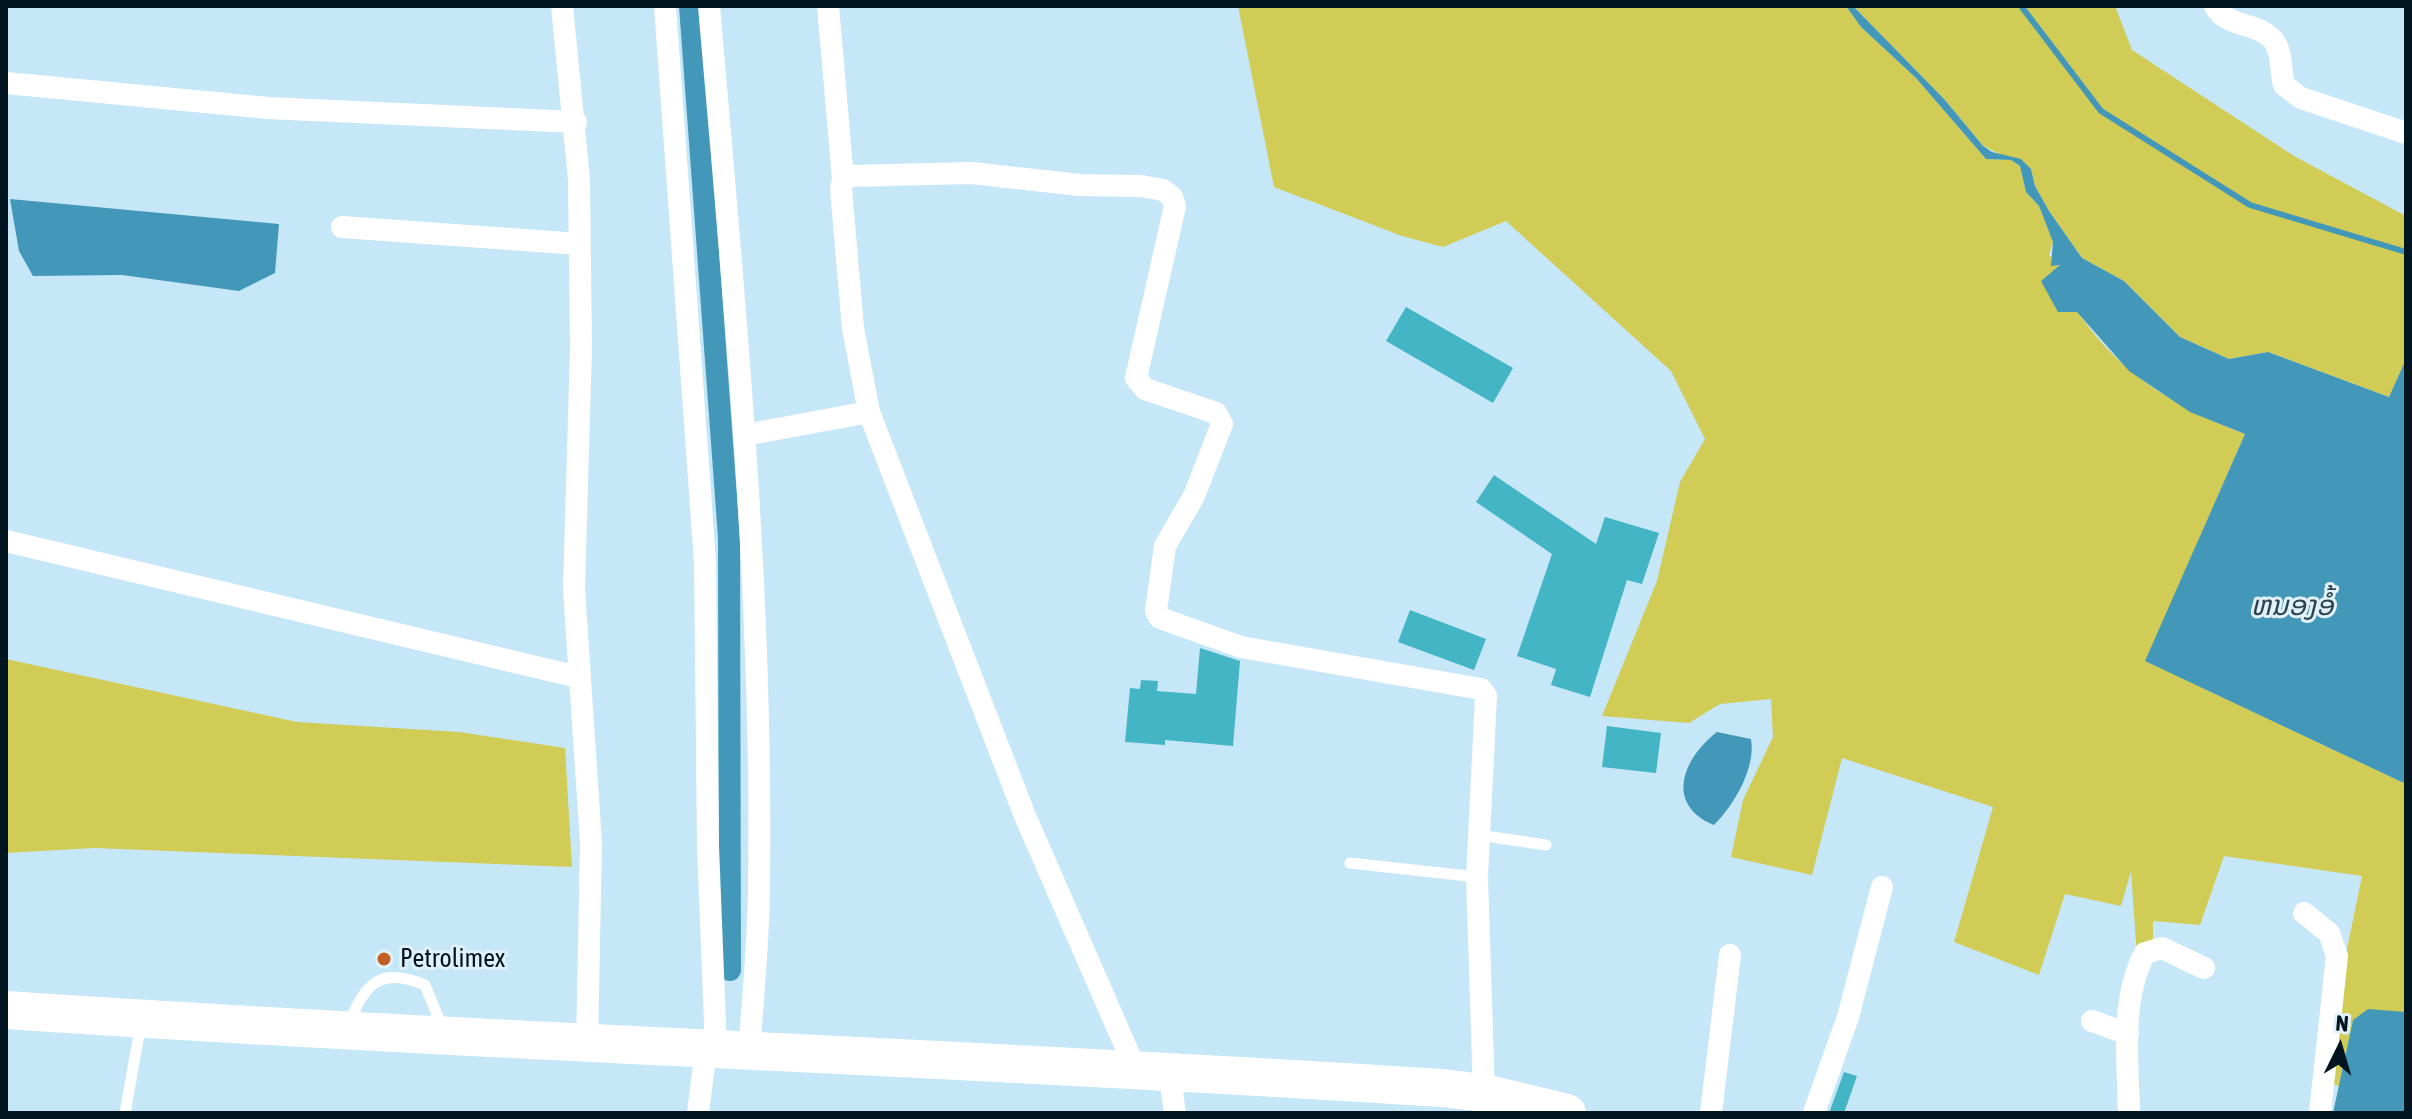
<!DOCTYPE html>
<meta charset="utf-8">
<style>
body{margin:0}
#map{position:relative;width:2412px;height:1119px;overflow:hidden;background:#c6e7f7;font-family:"Asap Condensed",sans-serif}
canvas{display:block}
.frame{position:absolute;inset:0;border:8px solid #00151f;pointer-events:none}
.north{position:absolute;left:2300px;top:1007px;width:80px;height:80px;-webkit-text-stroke:6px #e1f1f9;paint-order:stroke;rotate:5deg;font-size:22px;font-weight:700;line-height:32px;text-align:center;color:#00151f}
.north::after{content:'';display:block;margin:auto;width:28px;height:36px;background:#00151f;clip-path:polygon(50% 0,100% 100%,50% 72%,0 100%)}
</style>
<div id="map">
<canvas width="2412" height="1119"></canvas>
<div class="frame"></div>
<div class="north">N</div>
</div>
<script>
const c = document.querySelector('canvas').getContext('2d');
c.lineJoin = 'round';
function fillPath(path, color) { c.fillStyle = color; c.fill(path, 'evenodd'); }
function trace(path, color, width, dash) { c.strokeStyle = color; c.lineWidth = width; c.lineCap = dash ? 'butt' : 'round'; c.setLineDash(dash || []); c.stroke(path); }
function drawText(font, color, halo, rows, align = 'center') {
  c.font = font + ' "Asap Condensed","Noto Sans Lao",sans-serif'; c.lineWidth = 6; c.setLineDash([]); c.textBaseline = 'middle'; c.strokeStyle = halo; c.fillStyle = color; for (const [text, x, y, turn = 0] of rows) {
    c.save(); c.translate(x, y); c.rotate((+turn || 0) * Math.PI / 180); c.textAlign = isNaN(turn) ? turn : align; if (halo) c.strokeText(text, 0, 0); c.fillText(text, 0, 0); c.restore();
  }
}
const green = new Path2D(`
 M 1238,6 L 1846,6 L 1861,27 L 1916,78 L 1986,159 L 2011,160 L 2020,166 L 2026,192 L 2039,206 L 2053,242 L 2049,255 C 2069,271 2065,294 2079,314 C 2121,375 2177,408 2245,434 L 2146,661 L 2406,784 L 2406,1012 L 2353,1020 L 2339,1086 L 2320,1080 L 2362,876 L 2224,856 L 2200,925 L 2153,921 L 2153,962 L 2138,971 L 2131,871 L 2121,906 L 2065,894 L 2039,975 L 1954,942 L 1993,807 L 1842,758 L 1812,875 L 1731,857 L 1743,800 L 1773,737 L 1771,699 L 1720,704 L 1689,723 L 1602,716 L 1657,581 L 1680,482 L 1705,439 L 1671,371 L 1506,221 L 1443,247 L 1402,236 L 1274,187 Z
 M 1853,6 L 2115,6 L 2132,50 L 2294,156 L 2406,216 L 2406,359 L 2389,397 L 2268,352 L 2229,359 L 2180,337 L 2124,281 L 2082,258 L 2049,211 L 2035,186 L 2031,169 L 1983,146 L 1945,100 Z
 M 6,659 L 297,722 L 459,732 L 565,748 L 572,867 L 94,848 L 6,853 Z`);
const water = new Path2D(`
 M 1846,6 L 1853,6 L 1945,100 L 1983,146 L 1992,152 L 2021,159 L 2031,169 L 2035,186 L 2049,211 L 2082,258 L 2124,281 L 2180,337 L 2229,359 L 2268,352 L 2389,397 L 2406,359 L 2406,784 L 2145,661 L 2245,434 L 2190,412 L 2129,371 L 2077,312 L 2058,312 L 2041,281 L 2060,265 L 2051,266 L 2053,242 L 2039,206 L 2026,192 L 2020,166 L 2011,160 L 1986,159 L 1916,78 L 1861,27 Z
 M 10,199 L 279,224 L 275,273 L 239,291 L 122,275 L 33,276 L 19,251 Z
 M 1717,732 L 1751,739 C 1756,768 1734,805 1714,825 C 1665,805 1682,759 1717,732 Z
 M 2368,1009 L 2406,1012 L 2406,1113 L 2333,1113 L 2353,1020 Z`);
const stream = new Path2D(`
 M 2021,6 L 2101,111 L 2250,205 L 2406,252`);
const canal = new Path2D(`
 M 690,6 L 729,538 L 730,970`);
const building = new Path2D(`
 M 1406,307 L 1513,368 L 1493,403 L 1386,341 Z
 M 1494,475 L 1596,544 L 1605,517 L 1659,533 L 1642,584 L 1627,580 L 1590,697 L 1551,685 L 1556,669 L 1517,656 L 1552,554 L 1476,502 Z
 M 1410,610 L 1486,639 L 1474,670 L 1398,642 Z
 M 1200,648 L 1240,661 L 1233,746 L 1165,740 L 1165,745 L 1125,742 L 1130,688 L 1140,689 L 1141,680 L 1158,681 L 1157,691 L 1196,694 Z
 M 1607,726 L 1661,733 L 1656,773 L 1602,767 Z
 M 1844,1072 L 1857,1076 L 1844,1113 L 1829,1113 Z`);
const service = new Path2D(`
 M 1479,835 L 1546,845
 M 1350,863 L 1477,877
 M 349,1023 C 366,983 380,966 425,985 L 443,1029
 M 125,1113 L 141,1023`);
const minor = new Path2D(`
 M 562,6 L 579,179 L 581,348 L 574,589 L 591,843 L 587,1044
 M 665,6 L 705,562 L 708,846 L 716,1050
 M 709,6 C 734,297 763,590 759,883 C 759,939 753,996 749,1052
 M 828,6 L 843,179
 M 2215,6 C 2226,28 2260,22 2274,41 C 2283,54 2280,71 2284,85 L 2301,98 L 2406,133
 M 6,83 L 268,108 L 576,122
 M 342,227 L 580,244
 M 745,435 L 869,412
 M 6,541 L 578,677
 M 2304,913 L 2329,933 L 2337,956 L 2320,1113
 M 2092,1021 L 2128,1034
 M 1135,1068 L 1025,816 L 869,412 L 853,328 L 841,189 L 843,179 L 850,176 L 971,173 L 1080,185 L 1141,186 L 1163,190 L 1172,197 L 1175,206 L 1136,378 L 1145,389 L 1216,413 L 1222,424 L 1194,496 L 1165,546 L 1156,611 L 1160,618 L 1241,647 L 1481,689 L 1486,696 L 1477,877 L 1484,1093
 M 1169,1070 L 1175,1113
 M 698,1113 L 706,1049
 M 1711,1113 L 1730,955
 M 1814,1113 L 1848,1017 L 1882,887
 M 2129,1113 C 2128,1062 2120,999 2145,953 L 2162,948 L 2204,968`);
const trunk = new Path2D(`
 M 6,1010 C 484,1042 964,1057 1442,1088 L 1484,1093 L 1567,1113`);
const markers = [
 [384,959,8,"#c15e24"]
];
const poiNames = [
 ["Petrolimex",400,959]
];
const waterNames = [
 ["ຫນອງອໍ້",2292,606]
];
fillPath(green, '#d0cc55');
fillPath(water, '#4398ba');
trace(stream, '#4398ba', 6);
trace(canal, '#4398ba', 22);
fillPath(building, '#43b5c4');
trace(service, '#fff', 11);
trace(minor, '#fff', 22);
trace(trunk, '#fff', 38);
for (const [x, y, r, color] of markers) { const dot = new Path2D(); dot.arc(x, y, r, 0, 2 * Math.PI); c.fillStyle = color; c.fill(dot); trace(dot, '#e1f1f9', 3); }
drawText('26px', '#00151f', '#e1f1f9', poiNames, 'left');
drawText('italic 28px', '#2a4450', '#e1f1f9', waterNames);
</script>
